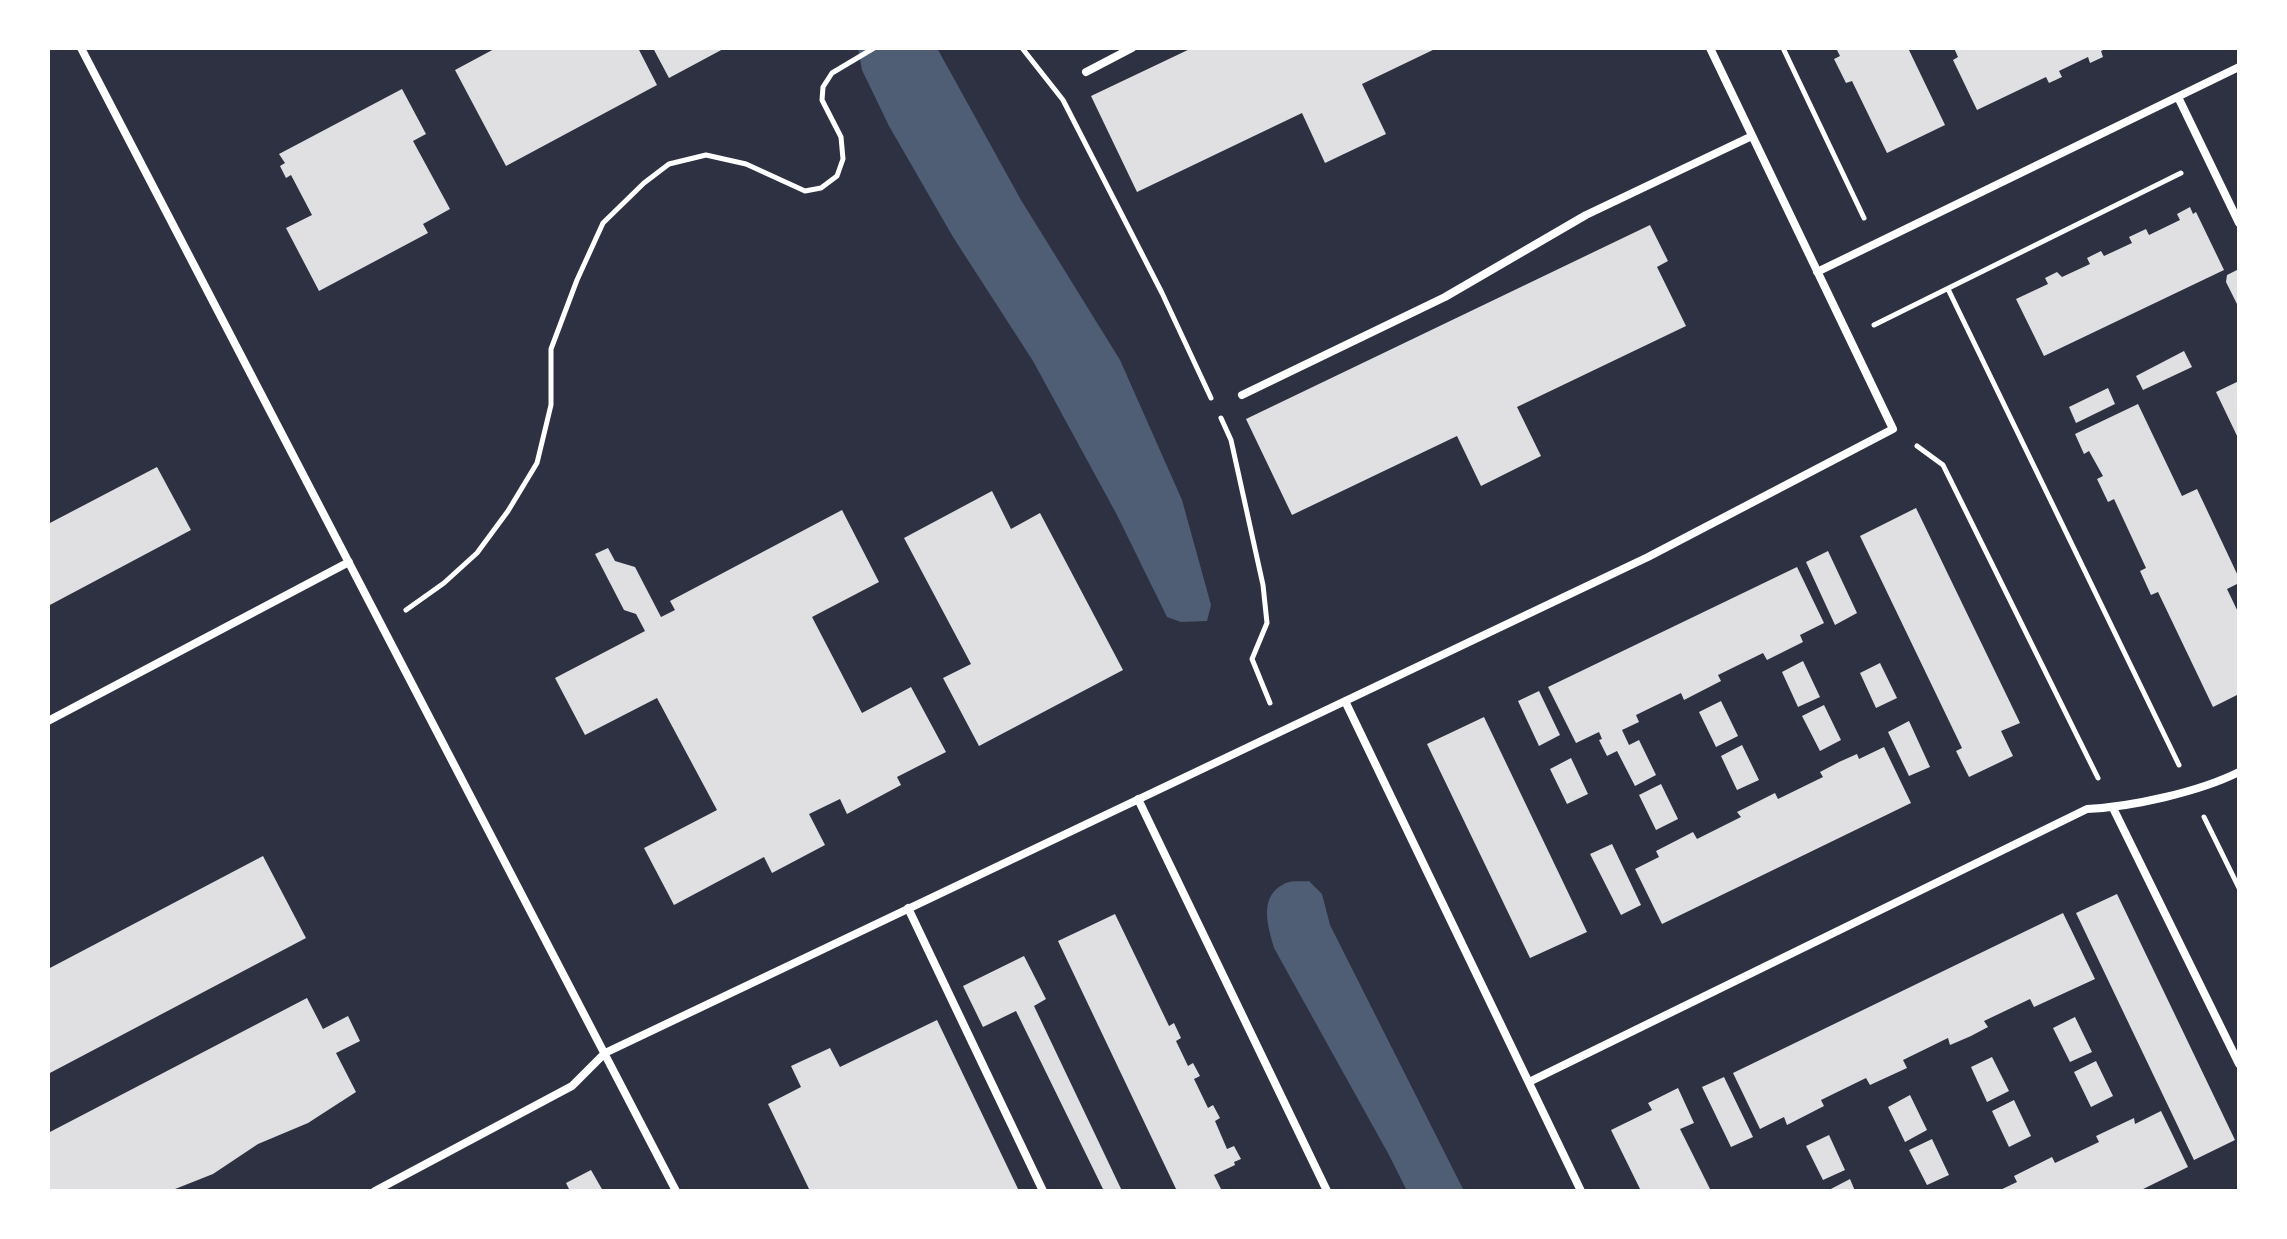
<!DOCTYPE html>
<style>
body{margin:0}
#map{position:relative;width:2287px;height:1239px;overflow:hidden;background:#2d3142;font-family:"Fira Sans Condensed",sans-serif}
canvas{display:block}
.frame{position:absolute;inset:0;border:50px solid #fff;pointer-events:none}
</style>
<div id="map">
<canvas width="2287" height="1239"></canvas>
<div class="frame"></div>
</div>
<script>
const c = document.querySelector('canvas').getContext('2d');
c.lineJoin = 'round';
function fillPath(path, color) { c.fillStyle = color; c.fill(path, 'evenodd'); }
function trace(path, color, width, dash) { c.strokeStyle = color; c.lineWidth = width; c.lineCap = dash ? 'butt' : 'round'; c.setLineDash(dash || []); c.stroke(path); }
const water = new Path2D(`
 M 858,48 L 937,48 L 1021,200 L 1120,360 L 1182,500 L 1211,605 L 1207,621 L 1181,622 L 1167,617 L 1117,515 L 1033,361 L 953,237 L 889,126 L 862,70 Z
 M 1309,881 L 1322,894 L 1330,925 L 1464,1191 L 1407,1191 L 1389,1155 L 1274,948 C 1268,926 1258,897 1284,884 C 1290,880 1302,882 1309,881 Z`);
const building = new Path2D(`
 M 496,48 L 638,48 L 657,85 L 506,166 L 455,70 Z
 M 653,48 L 725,48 L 669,78 Z
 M 1192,48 L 1437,48 L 1362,84 L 1386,134 L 1325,163 L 1302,113 L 1137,192 L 1091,96 Z
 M 1836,48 L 1908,48 L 1945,125 L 1887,153 L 1852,81 L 1846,83 L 1834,59 L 1840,56 Z
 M 1954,48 L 2107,48 L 2101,51 L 2103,57 L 2090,63 L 2088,57 L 2061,70 L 2059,71 L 2062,77 L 2049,83 L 2046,77 L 1977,110 L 1953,60 L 1958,57 Z
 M 402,89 L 426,134 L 413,141 L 450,209 L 423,224 L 428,233 L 319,291 L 286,228 L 312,215 L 291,175 L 286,178 L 280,166 L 285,163 L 279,154 Z
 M 2190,207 L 2193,214 L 2196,212 L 2224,270 L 2044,356 L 2016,299 L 2048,284 L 2045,278 L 2057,272 L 2062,277 L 2090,264 L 2087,258 L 2101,251 L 2104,256 L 2132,243 L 2129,237 L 2146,229 L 2149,235 L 2180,220 L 2177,214 Z
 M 1650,225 L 1668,261 L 1657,267 L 1686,326 L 1517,407 L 1541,456 L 1481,486 L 1457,436 L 1292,515 L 1246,419 Z
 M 2239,269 L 2239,308 L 2226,282 L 2227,275 Z
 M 2184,351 L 2192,367 L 2143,390 L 2136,376 Z
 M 2239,381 L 2239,440 L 2216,392 Z
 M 2108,388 L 2115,404 L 2076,423 L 2069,407 Z
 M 2138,404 L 2182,496 L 2197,489 L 2239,578 L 2239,583 L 2227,589 L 2239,614 L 2239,694 L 2213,707 L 2158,592 L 2151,595 L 2140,571 L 2146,568 L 2114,499 L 2108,502 L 2097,479 L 2103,476 L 2089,451 L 2084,454 L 2075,434 Z
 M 157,467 L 191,530 L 48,606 L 48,524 Z
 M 992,491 L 1011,529 L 1040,513 L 1123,670 L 979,746 L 943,678 L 971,664 L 904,538 Z
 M 1916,508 L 2020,723 L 2001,731 L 2013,756 L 1969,777 L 1956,751 L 1962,748 L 1860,536 Z
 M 842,510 L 879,582 L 812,617 L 862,713 L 911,687 L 946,752 L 897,777 L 901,785 L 847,814 L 840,799 L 809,814 L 825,845 L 772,873 L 764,857 L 674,905 L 644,848 L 717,810 L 657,698 L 585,735 L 555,678 L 645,631 L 636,614 L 624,610 L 595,554 L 608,548 L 615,561 L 635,567 L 661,617 L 675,610 L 670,601 Z
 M 1828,551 L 1857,613 L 1835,625 L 1806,562 Z
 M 1797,567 L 1824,623 L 1800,635 L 1803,642 L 1767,660 L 1763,653 L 1718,675 L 1721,681 L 1684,700 L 1681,693 L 1636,715 L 1639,722 L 1622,730 L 1629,745 L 1639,740 L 1656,775 L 1635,786 L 1617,751 L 1607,756 L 1599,740 L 1602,739 L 1599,732 L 1576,743 L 1548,687 Z
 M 1803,661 L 1820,697 L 1798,707 L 1782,672 Z
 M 1880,663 L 1897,698 L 1876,708 L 1860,673 Z
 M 1539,691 L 1560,735 L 1539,746 L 1518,701 Z
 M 1721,701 L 1738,736 L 1716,747 L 1699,712 Z
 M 1824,705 L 1841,740 L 1820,751 L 1802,716 Z
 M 1484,717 L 1587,932 L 1530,958 L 1427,744 Z
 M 1909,721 L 1930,767 L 1909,776 L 1888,732 Z
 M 1742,745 L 1759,780 L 1737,790 L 1721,756 Z
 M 1884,747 L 1911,803 L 1662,924 L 1635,869 L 1659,857 L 1656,851 L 1693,832 L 1697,839 L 1741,817 L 1737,812 L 1775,793 L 1778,799 L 1823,777 L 1820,772 L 1839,762 L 1857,754 L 1859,759 Z
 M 1571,758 L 1588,794 L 1567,804 L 1550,769 Z
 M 1661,784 L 1678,819 L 1656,830 L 1639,795 Z
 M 1612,844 L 1641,905 L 1621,915 L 1590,854 Z
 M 263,856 L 306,938 L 48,1074 L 48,969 Z
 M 2117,894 L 2235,1140 L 2194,1160 L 2076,913 Z
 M 2063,913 L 2095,979 L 2034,1007 L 2030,999 L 1984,1021 L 1988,1027 L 1971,1036 L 1950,1045 L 1948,1038 L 1903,1060 L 1907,1068 L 1870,1085 L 1866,1078 L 1821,1100 L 1824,1106 L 1787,1125 L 1784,1117 L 1760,1129 L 1733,1073 Z
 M 1115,914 L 1169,1026 L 1174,1023 L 1181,1038 L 1176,1041 L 1188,1066 L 1193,1063 L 1200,1076 L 1194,1079 L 1208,1108 L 1213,1105 L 1220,1118 L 1215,1121 L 1227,1149 L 1234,1146 L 1241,1159 L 1234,1162 L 1235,1165 L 1214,1175 L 1222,1191 L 1177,1191 L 1058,941 Z
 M 1024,956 L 1046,999 L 1034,1006 L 1122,1191 L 1104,1191 L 1016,1011 L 983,1027 L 963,986 Z
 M 307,998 L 323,1029 L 348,1016 L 360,1041 L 336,1053 L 356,1092 L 308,1123 L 258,1144 L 213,1174 L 170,1191 L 48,1191 L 48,1133 Z
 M 2075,1017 L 2092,1052 L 2070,1062 L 2053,1028 Z
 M 937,1020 L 1019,1191 L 810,1191 L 768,1104 L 801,1087 L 791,1066 L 830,1048 L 840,1067 Z
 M 1992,1057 L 2009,1091 L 1987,1102 L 1971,1067 Z
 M 2096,1061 L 2113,1096 L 2091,1107 L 2074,1072 Z
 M 1724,1077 L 1753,1137 L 1731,1147 L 1702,1087 Z
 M 1678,1088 L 1694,1123 L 1680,1129 L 1711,1191 L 1641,1191 L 1611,1130 L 1652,1110 L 1648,1103 Z
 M 1910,1095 L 1927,1130 L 1905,1142 L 1888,1107 Z
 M 2014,1100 L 2031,1136 L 2009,1147 L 1992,1111 Z
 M 2161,1111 L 2188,1167 L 2139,1191 L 1998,1191 L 2017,1182 L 2014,1176 L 2052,1157 L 2055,1163 L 2099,1142 L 2096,1136 L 2134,1118 L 2135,1124 Z
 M 1829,1135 L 1845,1170 L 1823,1180 L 1806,1146 Z
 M 1932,1139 L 1949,1175 L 1927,1185 L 1909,1150 Z
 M 591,1170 L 603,1191 L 570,1191 L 566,1183 Z
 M 1850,1179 L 1855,1191 L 1827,1191 Z`);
const path = new Path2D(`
 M 1022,48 L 1063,100 L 1162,293 L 1211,398
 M 1783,48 L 1864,218
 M 1948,289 L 2179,765
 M 1874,325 L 2181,173
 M 1221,418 L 1231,440 L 1263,585 L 1267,623 L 1252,659 L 1270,703
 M 1917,446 L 1943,465 L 2098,778
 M 406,610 L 444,583 L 477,553 L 508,511 L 537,463 L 551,405 L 551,349 L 577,280 L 603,223 L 644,183 L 669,164 L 706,155 L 746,164 L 805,191 L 821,188 L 837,176 L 843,159 L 841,137 L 822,100 L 823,87 L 832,73 L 874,48
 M 2204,817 L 2239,888`);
const minor = new Path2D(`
 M 81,48 L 676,1191
 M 1086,72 L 1132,48
 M 2178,97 L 2239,223
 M 1817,272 L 2239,67
 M 1242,395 L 1445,297 L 1586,215 L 1752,136
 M 1345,701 L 1581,1191
 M 48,721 L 349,562
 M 1138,799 L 1327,1191
 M 2113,808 L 2239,1064
 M 908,908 L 1043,1191
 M 1529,1082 L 2087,809 C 2131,807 2199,792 2239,772
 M 375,1191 L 572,1086 L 605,1053 L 1648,557 L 1893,429 L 1710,48`);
fillPath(water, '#4f5d75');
fillPath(building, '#e0e0e3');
trace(path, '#fff', 5);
trace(minor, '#fff', 8);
</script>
